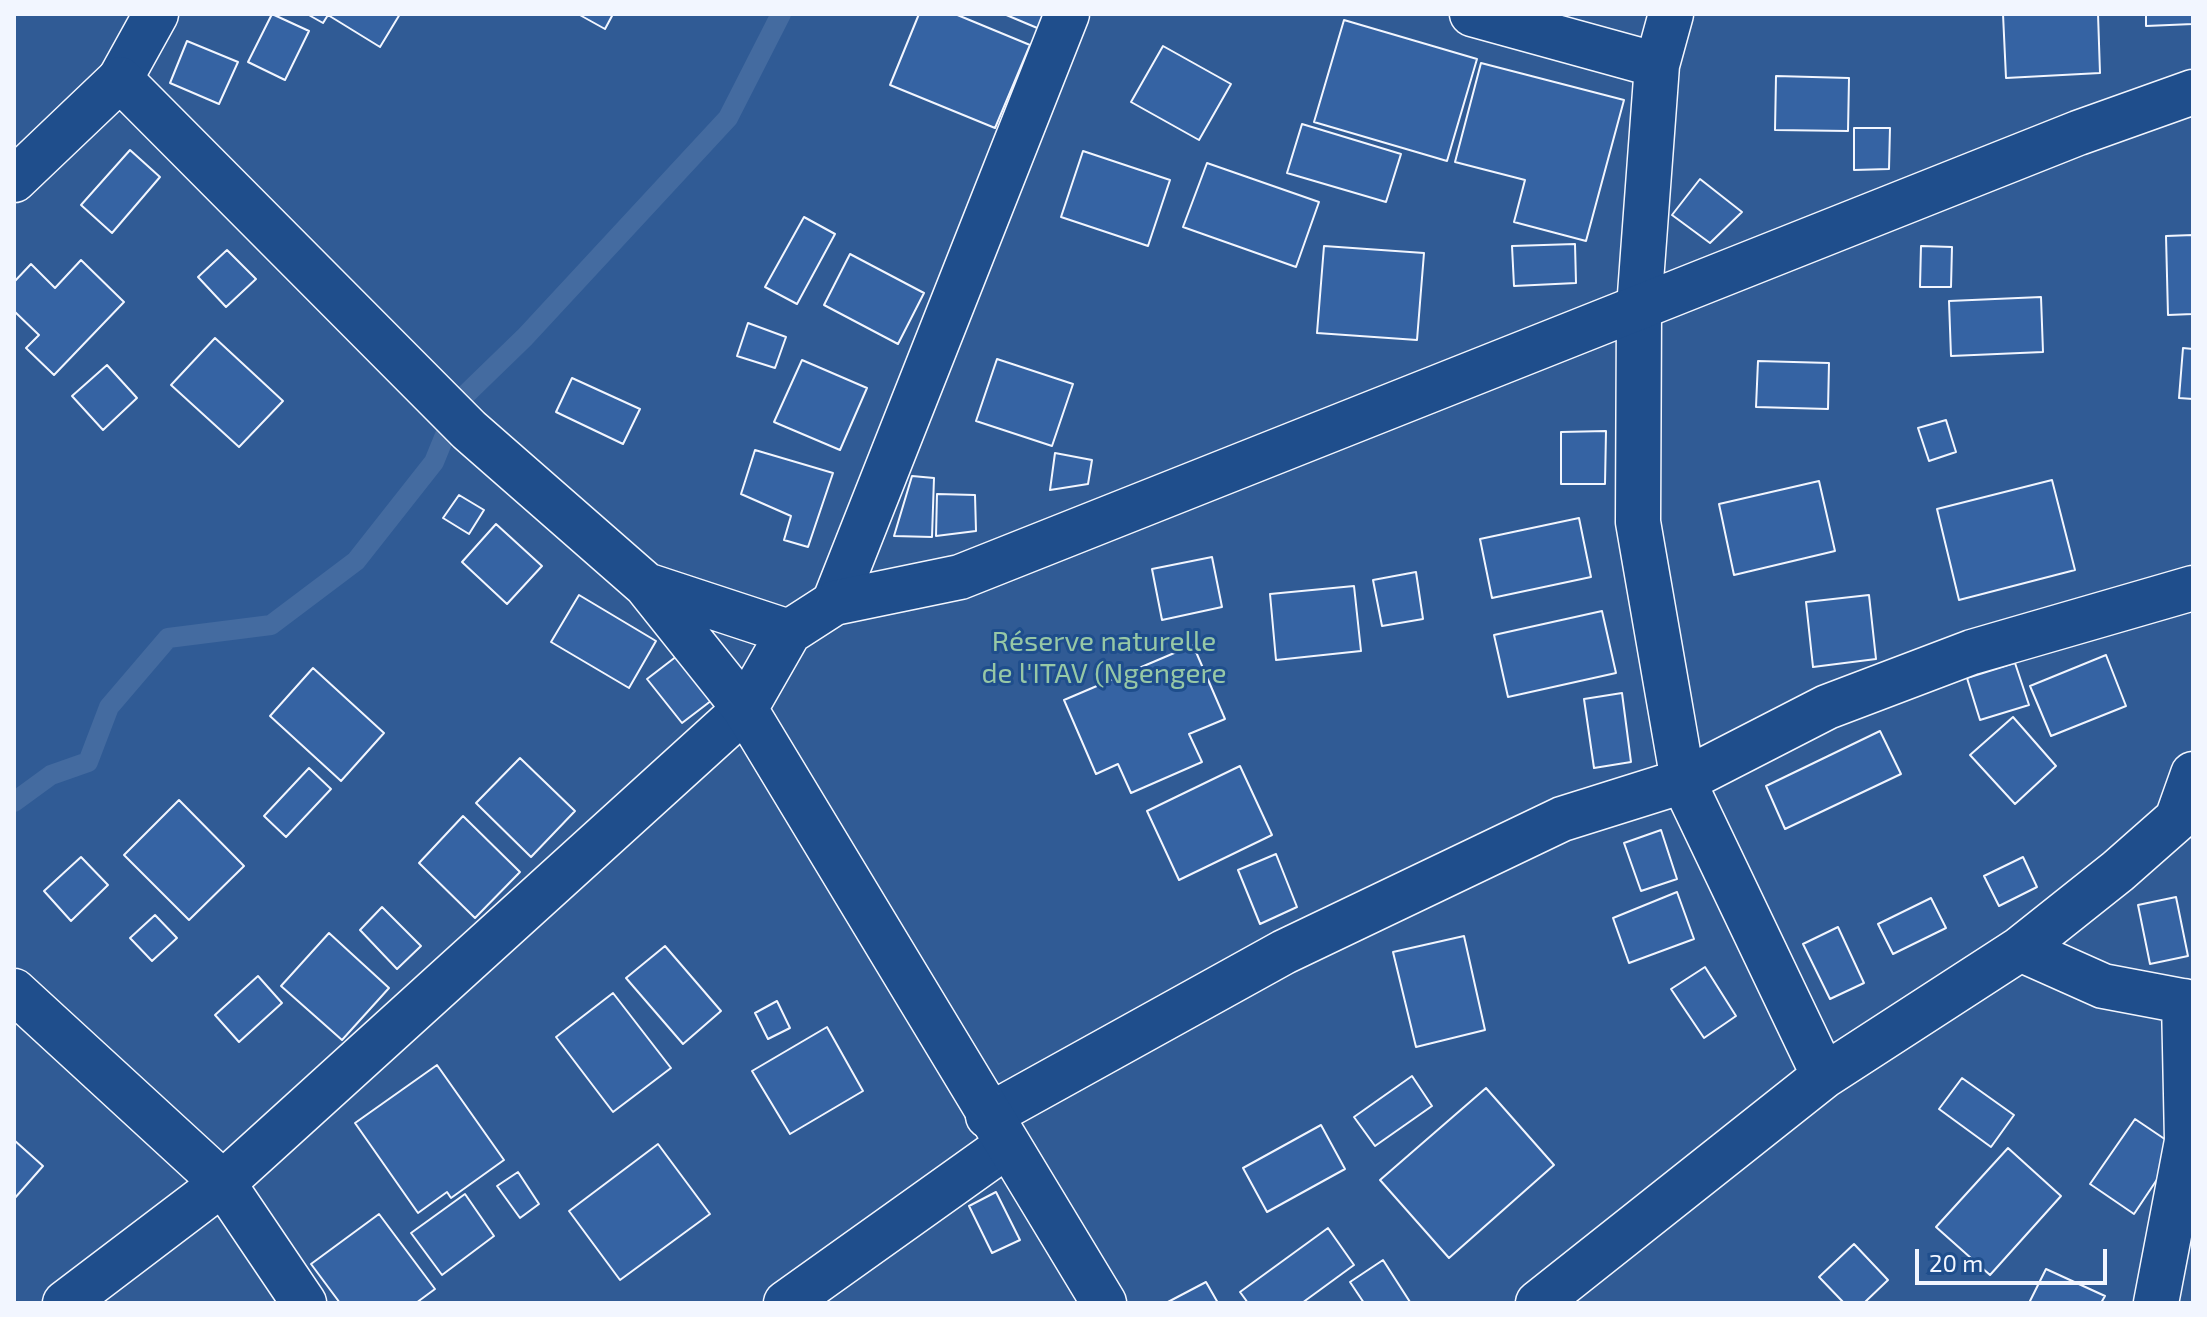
<!DOCTYPE html>
<meta charset="utf-8">
<style>
body{margin:0}
#map{position:relative;width:2207px;height:1317px;overflow:hidden;background:#1f4e8c;font-family:"Exo 2",sans-serif}
canvas{display:block}
.frame{position:absolute;inset:0;border:16px solid #f2f6ff;pointer-events:none}
.scale{position:absolute;left:1915px;top:1249px;width:192px;height:36px;box-sizing:border-box;border:4px solid #f2f6ff;border-top:0;padding-left:10px;font-size:24px;line-height:28px;white-space:nowrap;color:#f2f6ff;-webkit-text-stroke:6px #1f4e8c;paint-order:stroke}
</style>
<div id="map">
<canvas width="2207" height="1317"></canvas>
<div class="frame"></div>
<div class="scale">20 m</div>
</div>
<script>
const c = document.querySelector('canvas').getContext('2d');
c.lineJoin = 'round';
function fillPath(path, color) { c.fillStyle = color; c.fill(path, 'evenodd'); }
function trace(path, color, width, dash) { c.strokeStyle = color; c.lineWidth = width; c.lineCap = dash ? 'butt' : 'round'; c.setLineDash(dash || []); c.stroke(path); }
function drawText(font, color, halo, rows, align = 'center') {
  c.font = font + ' "Exo 2",sans-serif'; c.lineWidth = 6; c.setLineDash([]); c.textBaseline = 'middle'; c.strokeStyle = halo; c.fillStyle = color; for (const [text, x, y, turn = 0] of rows) {
    c.save(); c.translate(x, y); c.rotate((+turn || 0) * Math.PI / 180); c.textAlign = isNaN(turn) ? turn : align; if (halo) c.strokeText(text, 0, 0); c.fillText(text, 0, 0); c.restore();
  }
}
const built = new Path2D(`
 M 14,14 L 2193,14 L 2193,1303 L 14,1303 Z`);
const stream = new Path2D(`
 M 14,802 L 51,775 L 88,762 L 109,707 L 168,638 L 271,625 L 356,561 L 434,462 L 459,401 L 525,337 L 728,118 L 781,14`);
const building = new Path2D(`
 M 272,14 L 309,31 L 285,80 L 248,62 Z
 M 307,14 L 400,14 L 380,47 L 328,15 L 323,23 Z
 M 578,14 L 613,14 L 605,29 Z
 M 919,14 L 955,14 L 1030,45 L 995,128 L 890,85 Z
 M 1004,14 L 1049,14 L 1042,30 Z
 M 2003,14 L 2098,14 L 2100,73 L 2006,78 Z
 M 2146,14 L 2193,14 L 2193,24 L 2146,26 Z
 M 1344,20 L 1477,59 L 1447,161 L 1314,122 Z
 M 187,41 L 238,62 L 219,104 L 170,83 Z
 M 1163,46 L 1231,84 L 1199,140 L 1131,102 Z
 M 1481,63 L 1624,100 L 1586,241 L 1514,222 L 1525,180 L 1455,162 Z
 M 1776,76 L 1849,78 L 1848,131 L 1775,130 Z
 M 1302,124 L 1401,154 L 1386,202 L 1287,173 Z
 M 1854,128 L 1890,128 L 1889,169 L 1854,170 Z
 M 130,150 L 160,177 L 112,233 L 81,205 Z
 M 1083,151 L 1170,180 L 1148,246 L 1061,217 Z
 M 1207,163 L 1319,202 L 1296,267 L 1183,227 Z
 M 1700,179 L 1742,212 L 1710,243 L 1672,215 Z
 M 804,217 L 835,234 L 797,304 L 765,287 Z
 M 2193,235 L 2193,314 L 2168,315 L 2166,236 Z
 M 1575,244 L 1576,283 L 1514,286 L 1512,246 Z
 M 1324,246 L 1424,253 L 1417,340 L 1317,333 Z
 M 1921,246 L 1952,247 L 1951,287 L 1920,287 Z
 M 227,250 L 256,279 L 226,307 L 198,277 Z
 M 850,254 L 924,293 L 898,344 L 824,305 Z
 M 81,260 L 124,302 L 54,375 L 26,348 L 39,335 L 14,311 L 14,282 L 31,264 L 55,288 Z
 M 2041,297 L 2043,352 L 1951,356 L 1949,301 Z
 M 748,323 L 786,337 L 775,368 L 737,356 Z
 M 215,338 L 283,401 L 239,447 L 171,385 Z
 M 2183,348 L 2193,349 L 2193,399 L 2179,398 Z
 M 997,359 L 1073,384 L 1052,446 L 976,421 Z
 M 802,360 L 867,388 L 840,450 L 774,422 Z
 M 1758,361 L 1829,363 L 1828,409 L 1756,407 Z
 M 107,365 L 137,398 L 103,430 L 72,396 Z
 M 572,378 L 640,409 L 623,444 L 556,412 Z
 M 1946,420 L 1956,452 L 1929,461 L 1918,428 Z
 M 1606,431 L 1605,484 L 1561,484 L 1561,432 Z
 M 755,450 L 833,473 L 808,547 L 784,540 L 791,516 L 741,494 Z
 M 1055,453 L 1092,460 L 1088,484 L 1050,490 Z
 M 912,476 L 934,478 L 932,537 L 894,536 Z
 M 2052,480 L 2075,570 L 1959,600 L 1937,509 Z
 M 1819,481 L 1835,551 L 1734,575 L 1719,504 Z
 M 937,494 L 975,495 L 976,531 L 936,536 Z
 M 459,495 L 484,510 L 469,534 L 443,518 Z
 M 1579,518 L 1591,577 L 1492,598 L 1480,539 Z
 M 496,524 L 542,566 L 507,604 L 462,562 Z
 M 1212,557 L 1222,607 L 1162,620 L 1152,569 Z
 M 1416,572 L 1423,619 L 1382,626 L 1373,580 Z
 M 1354,586 L 1361,651 L 1276,660 L 1270,594 Z
 M 579,595 L 656,641 L 629,688 L 551,642 Z
 M 1869,595 L 1876,659 L 1813,667 L 1806,602 Z
 M 1602,611 L 1616,673 L 1508,697 L 1494,635 Z
 M 1193,645 L 1225,719 L 1189,734 L 1202,762 L 1131,793 L 1118,764 L 1096,774 L 1064,700 Z
 M 686,649 L 720,694 L 682,723 L 647,679 Z
 M 2106,655 L 2126,706 L 2051,736 L 2030,686 Z
 M 2015,663 L 2029,705 L 1980,720 L 1967,678 Z
 M 313,668 L 384,733 L 341,781 L 270,716 Z
 M 1622,693 L 1631,762 L 1594,768 L 1584,699 Z
 M 2013,717 L 2056,766 L 2015,804 L 1970,755 Z
 M 1880,731 L 1901,774 L 1785,829 L 1766,786 Z
 M 520,758 L 575,811 L 531,857 L 476,803 Z
 M 1240,766 L 1272,835 L 1179,880 L 1147,811 Z
 M 309,768 L 331,789 L 286,837 L 264,816 Z
 M 179,800 L 244,866 L 189,920 L 124,855 Z
 M 463,816 L 520,872 L 475,918 L 419,863 Z
 M 1661,830 L 1677,879 L 1641,891 L 1624,843 Z
 M 1276,854 L 1297,907 L 1260,924 L 1238,870 Z
 M 81,857 L 108,885 L 71,921 L 44,891 Z
 M 2023,857 L 2037,887 L 1999,906 L 1984,876 Z
 M 1677,892 L 1694,939 L 1629,963 L 1613,918 Z
 M 2176,897 L 2188,956 L 2150,964 L 2138,905 Z
 M 1931,898 L 1946,928 L 1893,954 L 1878,924 Z
 M 382,907 L 421,946 L 397,969 L 360,930 Z
 M 155,915 L 177,938 L 152,961 L 130,938 Z
 M 1838,927 L 1864,983 L 1830,999 L 1803,944 Z
 M 329,933 L 389,988 L 342,1040 L 281,986 Z
 M 1464,936 L 1485,1030 L 1416,1047 L 1393,952 Z
 M 665,946 L 721,1011 L 683,1044 L 626,978 Z
 M 1705,967 L 1736,1016 L 1704,1038 L 1671,989 Z
 M 258,976 L 282,1003 L 239,1042 L 215,1015 Z
 M 613,993 L 671,1068 L 613,1112 L 556,1037 Z
 M 777,1001 L 790,1028 L 768,1039 L 755,1013 Z
 M 827,1027 L 863,1091 L 790,1134 L 752,1071 Z
 M 437,1065 L 504,1160 L 451,1198 L 447,1192 L 418,1213 L 355,1123 Z
 M 1412,1076 L 1432,1106 L 1375,1146 L 1354,1117 Z
 M 1962,1078 L 2014,1115 L 1991,1147 L 1939,1109 Z
 M 1486,1088 L 1554,1165 L 1449,1258 L 1380,1180 Z
 M 2135,1119 L 2178,1148 L 2134,1214 L 2090,1184 Z
 M 1321,1125 L 1345,1169 L 1267,1212 L 1243,1168 Z
 M 14,1140 L 43,1166 L 14,1199 Z
 M 658,1144 L 710,1214 L 620,1280 L 569,1211 Z
 M 2008,1148 L 2061,1196 L 1990,1275 L 1936,1227 Z
 M 518,1172 L 539,1204 L 520,1218 L 497,1186 Z
 M 996,1192 L 1020,1240 L 992,1253 L 969,1206 Z
 M 465,1194 L 494,1236 L 442,1275 L 411,1233 Z
 M 379,1214 L 435,1289 L 416,1303 L 340,1303 L 311,1264 Z
 M 1328,1228 L 1354,1265 L 1302,1303 L 1248,1303 L 1240,1292 Z
 M 1854,1244 L 1888,1280 L 1864,1303 L 1844,1303 L 1819,1277 Z
 M 1383,1260 L 1410,1302 L 1410,1303 L 1364,1303 L 1350,1282 Z
 M 2046,1269 L 2105,1296 L 2101,1303 L 2029,1303 Z
 M 1206,1282 L 1218,1303 L 1166,1303 Z`);
const minor = new Path2D(`
 M 1472,14 L 1657,65
 M 1671,14 L 1657,65 L 1639,308 L 1638,522 L 1683,781 L 1824,1076
 M 120,79 L 156,14
 M 834,603 L 1067,14
 M 2020,949 L 2103,986 L 2193,1003
 M 14,991 L 223,1183 L 304,1303
 M 988,1116 L 1284,952 L 1562,819 L 1683,781 L 1827,707 L 1972,652 L 2193,588
 M 65,1303 L 223,1183 L 745,709
 M 786,1303 L 1006,1146
 M 1538,1303 L 1824,1076 L 2020,949 L 2118,871 L 2177,819 L 2193,774
 M 2156,1303 L 2187,1141 L 2184,1001`);
const tertiary = new Path2D(`
 M 14,180 L 120,79 L 469,430 L 646,585 L 789,632
 M 646,585 L 745,709
 M 1104,1303 L 745,709 L 789,632 L 834,603 L 960,577 L 2078,133 L 2193,92`);
const parkNames = [
 ["Réserve naturelle",1104,642],
 ["de l'ITAV (Ngengere",1104,674]
];
fillPath(built, '#305b95');
trace(built, '#a8bbd7', 2);
trace(stream, '#446ba0', 20);
fillPath(building, '#3563a3');
trace(building, '#f2f6ff', 2);
trace(minor, '#f2f6ff', 47);
trace(tertiary, '#f2f6ff', 47);
trace(minor, '#1f4e8c', 44);
trace(tertiary, '#1f4e8c', 44);
drawText('28px', '#97c8a6', '#1f4e8c', parkNames);
</script>
